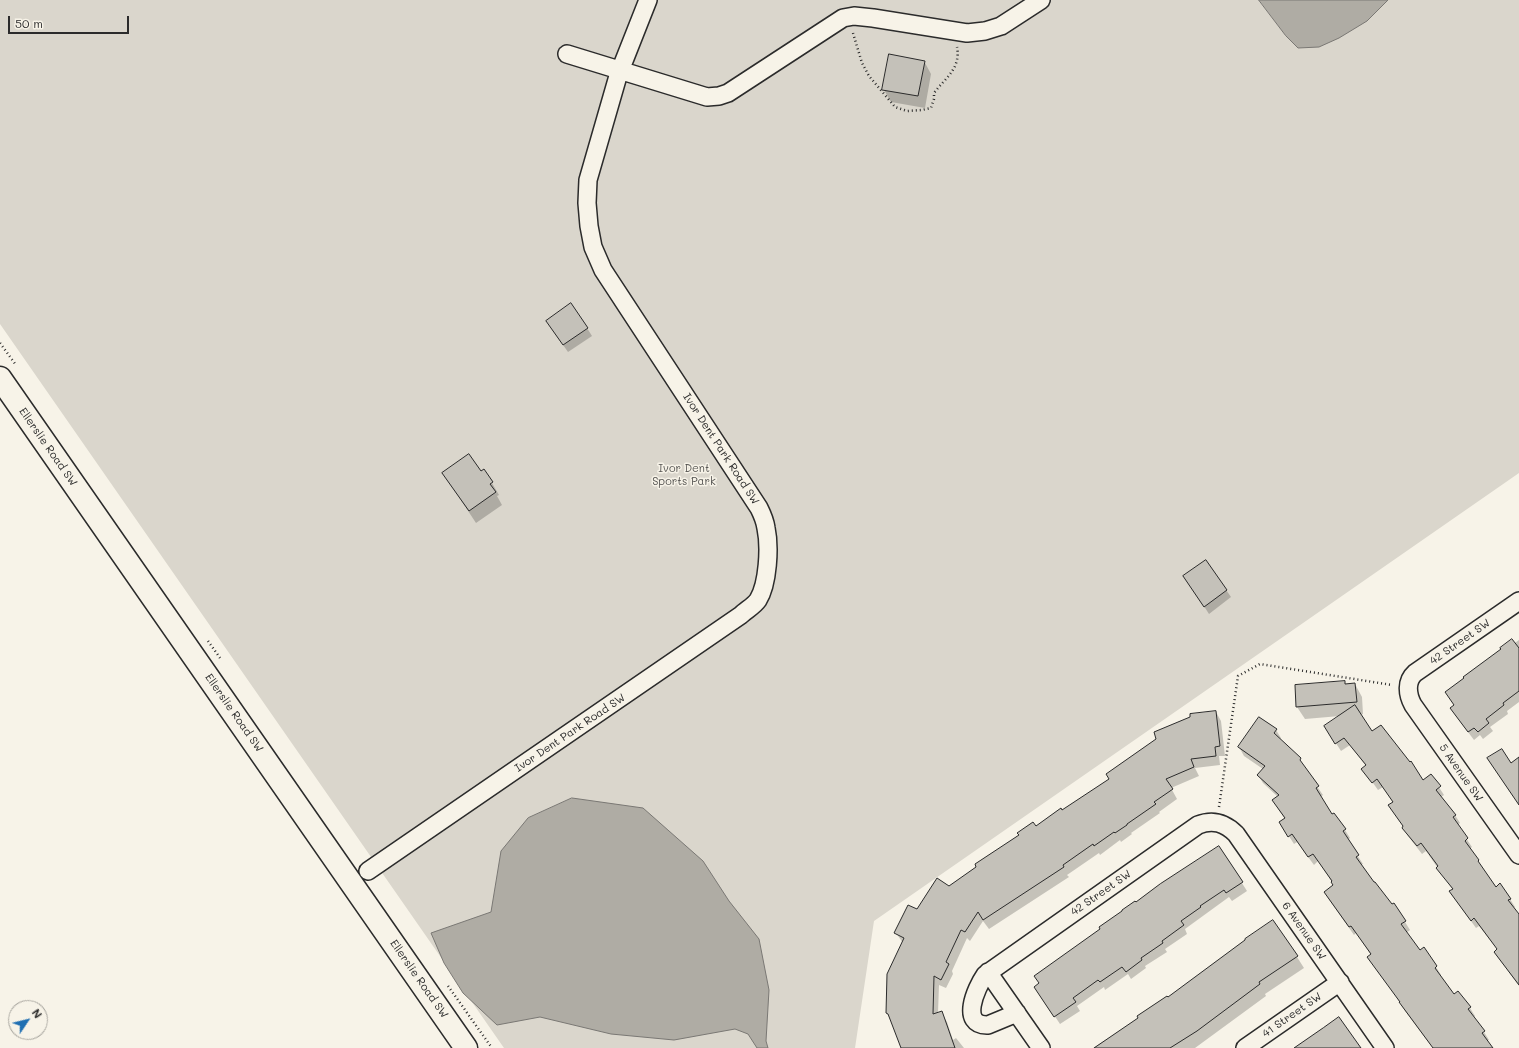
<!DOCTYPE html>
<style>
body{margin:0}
#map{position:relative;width:1519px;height:1048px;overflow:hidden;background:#f7f3e8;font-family:Mali,sans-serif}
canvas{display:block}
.north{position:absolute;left:8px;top:1000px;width:40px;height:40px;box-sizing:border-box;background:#f7f3e8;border:1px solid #a5a39c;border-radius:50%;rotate:55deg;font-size:11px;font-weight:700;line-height:16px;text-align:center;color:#2b2b2b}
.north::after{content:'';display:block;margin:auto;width:14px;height:18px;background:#1f6fb2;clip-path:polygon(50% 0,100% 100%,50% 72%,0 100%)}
.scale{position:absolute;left:8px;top:16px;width:121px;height:18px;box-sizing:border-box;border:2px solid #2b2b2b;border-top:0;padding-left:5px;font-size:12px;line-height:14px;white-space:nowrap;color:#2b2b2b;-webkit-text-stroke:3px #f7f3e8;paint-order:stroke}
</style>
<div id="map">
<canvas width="1519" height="1048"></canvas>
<div class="north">N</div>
<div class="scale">50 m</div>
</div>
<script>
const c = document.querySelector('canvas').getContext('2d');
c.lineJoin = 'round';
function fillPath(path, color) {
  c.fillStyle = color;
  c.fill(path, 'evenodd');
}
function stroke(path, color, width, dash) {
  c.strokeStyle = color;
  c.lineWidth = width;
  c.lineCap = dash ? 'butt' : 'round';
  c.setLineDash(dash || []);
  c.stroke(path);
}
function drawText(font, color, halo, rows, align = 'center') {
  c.font = font + ' Mali,sans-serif';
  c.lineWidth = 3;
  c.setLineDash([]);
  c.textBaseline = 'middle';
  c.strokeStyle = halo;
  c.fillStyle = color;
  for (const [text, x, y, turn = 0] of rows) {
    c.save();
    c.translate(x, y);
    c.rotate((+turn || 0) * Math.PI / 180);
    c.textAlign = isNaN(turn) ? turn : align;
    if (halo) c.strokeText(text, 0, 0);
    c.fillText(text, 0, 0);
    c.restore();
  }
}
fillPath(new Path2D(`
 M0 0H1519V473L874 921 855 1048H504L0 324Z`), '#dad6cc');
const water = new Path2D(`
 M1259 0H1388L1367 21 1339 38 1319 47 1298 48 1286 36Z
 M572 798 643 808 703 861 729 901 759 939 769 990 766 1041 768 1048H757L748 1034 735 1029 674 1040 611 1034 540 1017 497 1025 463 993 444 963 431 933 491 912 501 851 528 818Z`);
fillPath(water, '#afaca4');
stroke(water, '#7a7874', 1);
fillPath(new Path2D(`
 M924 61 931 74 925 108 891 102 884 90Z
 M587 328 592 336 568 352 552 329Z
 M443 473H481L492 483 499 495 497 496 502 505 476 523Z
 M1206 561 1231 597 1209 614 1189 583Z
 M1519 640V702L1507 711 1508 714 1490 727 1493 731 1483 739 1480 735 1474 740 1456 716 1451 708 1455 706 1446 692Z
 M1344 682 1346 685 1355 684 1362 697 1363 714 1360 715 1372 732 1423 781 1431 775 1444 795 1441 797 1455 815 1460 823 1457 825 1472 847 1469 849 1478 861 1495 888 1510 899 1515 907 1513 908 1519 916V986L1500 960 1495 952 1498 950 1479 926 1476 928 1455 899 1453 890 1426 851 1422 854 1408 836 1403 828 1404 827 1389 805 1393 802 1383 787 1378 790 1363 769 1366 766 1350 745 1341 751 1330 734 1340 716 1305 719 1297 707 1296 686Z
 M1216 712 1221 721 1225 756H1219L1220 765 1195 768 1199 776 1171 788 1177 799 1159 812 1160 813 1131 833 1132 834 1121 842 1120 840 1100 855 1099 853 1067 875 1069 877 989 929 983 921 970 941 967 938 952 971 953 974 946 988 939 985 938 1013 941 1012 947 1022 953 1040 956 1038 964 1048H902L892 1023 887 1013 903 943 896 933 917 910 1035 827 1062 812Z
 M1276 730 1281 738 1280 740 1300 759 1304 768 1323 795 1320 797 1332 816 1345 830 1350 838 1347 840 1363 864 1361 865 1392 906 1393 905 1405 922 1410 930 1406 933 1419 952 1423 949 1436 967 1441 975 1440 976 1454 995 1458 992 1470 1008 1475 1016 1473 1018 1484 1032 1489 1040 1487 1041 1492 1048H1433L1405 1011 1371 955 1356 933 1354 935 1330 901 1325 893 1334 886 1332 882 1318 861 1314 865 1297 842 1294 844 1285 830V819L1278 809V797L1263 783 1258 775 1263 769 1244 756 1239 747Z
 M1219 847 1247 891 1232 901 1229 897 1185 929 1187 934 1165 949 1167 952 1145 966 1146 968 1131 979 1128 974 1105 990 1104 987 1077 1006 1080 1011 1060 1024 1040 994 1136 903Z
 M1297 957 1304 968 1265 994 1266 996 1195 1048H1093L1140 1018Z`), '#0003');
const building = new Path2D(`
 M889 54 925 61 918 96 882 90Z
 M571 303 588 328 563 345 546 321Z
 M469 454 481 471 484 469 493 482 490 484 496 492 469 511 442 473Z
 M1206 560 1227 590 1204 607 1183 576Z
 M1512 639 1519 648V691L1503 703 1504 705 1486 719 1489 723 1478 732 1474 728 1468 732 1450 708 1454 705 1445 692 1464 678 1463 677 1501 649 1500 648Z
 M1345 681V684L1355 683 1357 702 1296 707 1295 685Z
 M1355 705 1372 731 1381 725 1410 762 1411 761 1423 780 1431 774 1441 786 1436 790 1456 815 1453 817 1468 838 1465 841 1479 860 1478 861 1496 887 1500 883 1511 899 1508 900 1519 914V985L1494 952 1497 949 1474 918 1471 921 1449 891 1453 889 1436 868 1438 866 1421 843 1417 846 1402 828 1403 826 1388 805 1393 802 1377 779 1372 783 1361 769 1366 765 1344 738 1335 744 1324 726Z
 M1216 711 1220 746 1215 747 1216 756 1191 759 1194 767 1166 779 1173 789 1154 802 1156 804 1127 824V825L1115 833 1114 832 1094 846 1093 844 1063 865 1064 867 983 920 978 912 965 932 961 930 946 962 949 964 941 980 934 976 933 1014 942 1011 955 1048H901L888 1014 886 1013 887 974 904 938 894 933 908 905 917 909 937 878 949 886 976 867 975 864 1019 835 1017 833 1033 822 1036 826 1061 808 1062 810 1109 779 1106 774 1156 739 1154 732 1190 717V714Z
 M1259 717 1277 729 1274 733 1301 758 1300 760 1319 786 1316 788 1332 814 1334 813 1346 829 1343 831 1359 855 1356 857 1374 882H1375L1392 904 1394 903 1406 921 1401 924 1420 950 1424 947 1437 966 1435 968 1454 994 1458 991 1471 1007 1468 1009 1485 1031 1482 1033 1493 1048H1433L1399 1002H1400L1367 957 1371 954 1351 926 1349 927 1324 892 1333 885 1331 882 1332 881 1313 854 1308 857 1292 834 1288 837 1279 822 1285 818 1272 800 1279 795 1257 775 1265 766 1238 747Z
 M1502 749 1511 763 1519 757V805L1487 758Z
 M1219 846 1243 882 1226 893 1224 890 1200 906 1201 907 1181 921 1184 925 1162 941 1163 943 1141 958 1142 960 1126 972 1122 967 1100 982 1098 980 1073 998 1076 1002 1054 1017 1034 987 1039 983 1034 976 1100 929 1099 927 1122 911V910L1135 901 1136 902 1160 884Z
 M1273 920 1298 956 1259 982 1260 984 1197 1031 1170 1048H1094L1138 1018 1137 1016 1167 996 1168 997 1245 940V939Z
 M1339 1017 1361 1048H1294L1323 1028Z`);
fillPath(building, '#c4c1b9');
stroke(building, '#2b2b2b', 1);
const minor = new Path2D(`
 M567 54 707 97 719 96 728 93 843 18 854 16 873 18 967 33 985 31 1001 26 1041 0
 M1519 601 1415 673C1406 681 1407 694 1413 705L1519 855
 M368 871 741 615C746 610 754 606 758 600 768 584 770 547 766 528 765 521 762 514 759 508L603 270 593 247 589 226 587 203 588 180 618 76 648 0
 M988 972 1041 1048
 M1017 1013 988 1025C959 1026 976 988 985 975L1198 825C1213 819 1225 823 1236 834L1385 1048
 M1245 1048 1340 982`);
const major = new Path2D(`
 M0 378 466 1048`);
stroke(minor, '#2b2b2b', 20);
stroke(major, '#2b2b2b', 25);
stroke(new Path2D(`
 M853 33 862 63 869 76 895 107 907 111 922 110 931 108 934 99V93C945 78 961 69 957 47
 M0 343 16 365
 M208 641 220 658
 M1219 807 1238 676 1260 664 1392 685
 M448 986 492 1048`), '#2b2b2b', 2.5, [1, 3]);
stroke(minor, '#f7f3e8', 17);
stroke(major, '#f7f3e8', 22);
drawText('11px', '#2b2b2b', '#f7f3e8', [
 ["Ellerslie Road SW",48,447,55],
 ["Ivor Dent Park Road SW",721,449,57],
 ["42 Street SW",1460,642,-35],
 ["Ellerslie Road SW",234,713,55],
 ["Ivor Dent Park Road SW",570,733,-34],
 ["5 Avenue SW",1461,773,55],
 ["42 Street SW",1101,893,-35],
 ["6 Avenue SW",1304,931,55],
 ["Ellerslie Road SW",419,979,55],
 ["41 Street SW",1292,1015,-35]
]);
drawText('11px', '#575653', '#f7f3e8', [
 ["Ivor Dent",684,469],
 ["Sports Park",684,482]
]);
</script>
